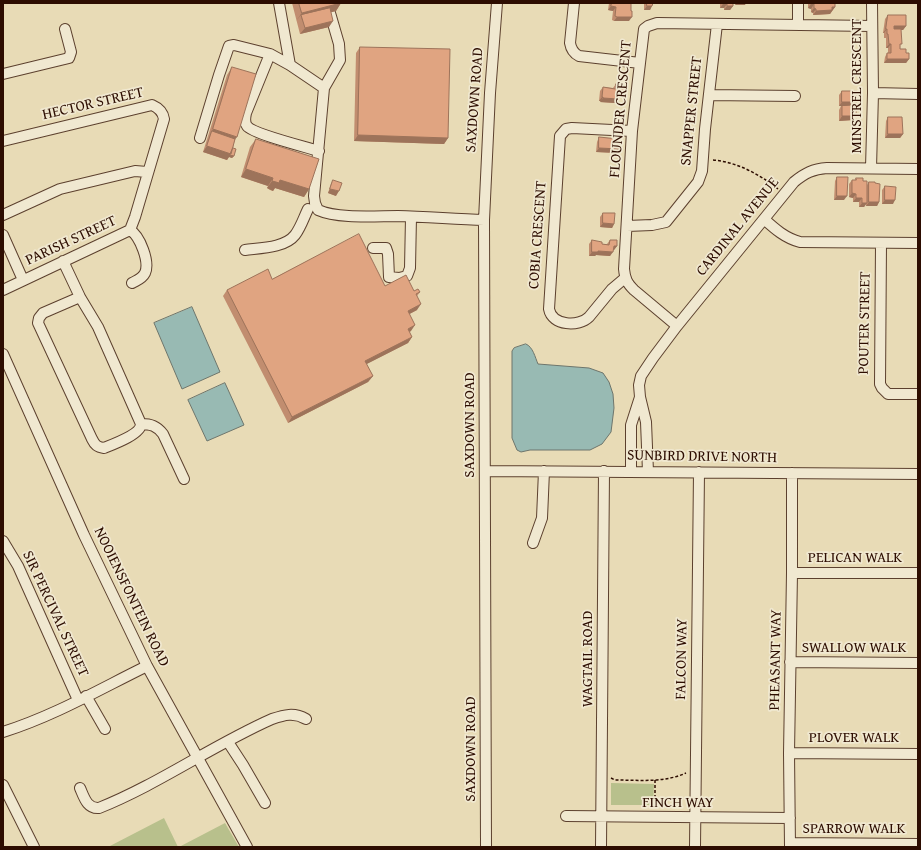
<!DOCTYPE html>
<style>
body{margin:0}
#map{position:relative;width:921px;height:850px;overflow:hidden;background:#e8dbb6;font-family:"Gentium Book Plus",serif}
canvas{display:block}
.frame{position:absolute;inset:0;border:4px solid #2d0d01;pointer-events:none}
</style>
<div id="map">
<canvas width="921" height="850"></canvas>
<div class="frame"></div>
</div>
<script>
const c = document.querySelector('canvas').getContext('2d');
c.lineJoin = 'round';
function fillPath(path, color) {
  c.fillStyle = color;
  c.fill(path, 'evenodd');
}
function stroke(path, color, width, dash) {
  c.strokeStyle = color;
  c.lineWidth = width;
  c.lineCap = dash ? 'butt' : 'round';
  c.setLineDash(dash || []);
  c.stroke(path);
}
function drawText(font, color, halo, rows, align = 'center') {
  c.font = font + ' "Gentium Book Plus",serif';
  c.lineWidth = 3.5;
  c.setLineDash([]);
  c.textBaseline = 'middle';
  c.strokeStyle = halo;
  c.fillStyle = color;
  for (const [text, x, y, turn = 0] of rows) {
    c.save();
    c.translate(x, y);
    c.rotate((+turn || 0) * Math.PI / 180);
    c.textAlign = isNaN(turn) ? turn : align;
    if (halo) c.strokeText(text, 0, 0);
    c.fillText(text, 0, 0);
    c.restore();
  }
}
fillPath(new Path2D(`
 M611 783 654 784 653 805H611Z
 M164 818 178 847H108Z
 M225 823 239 847H179Z`), '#b8c08c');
const water = new Path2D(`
 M192 307 220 372 182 389 154 323Z
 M526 344C533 347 535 357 538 364L589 368 603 373 609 382 613 394 614 408 611 432 602 444 590 450H530L521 452 517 450 512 438V351L514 348Z
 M225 383 244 425 207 441 188 400Z`);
fillPath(water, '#98bab3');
stroke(water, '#6d756c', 1);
const minor = new Path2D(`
 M279 3 290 65
 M574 3 570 43C571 49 573 53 579 56L640 63
 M330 13 339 44 340 60 324 88 314 196 315 203 318 210C338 219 375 216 398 216 427 217 456 219 484 220
 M798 25V3
 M270 54 246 113C245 118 244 122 247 126 253 134 306 147 319 151
 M3 74 69 58 71 52 65 29
 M873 93 918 94
 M709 95 795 96
 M200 138 219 75 229 46 234 45 270 54 290 65 324 88
 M3 141 152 105C159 108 163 112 164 119L135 217 130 230
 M871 168 873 93 872 3
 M3 215 60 189 135 171 147 172
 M764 219C775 229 785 238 800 242L918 243
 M627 226 652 225 666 222 698 182 702 171 705 129 717 24
 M130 230C140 236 150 262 145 273 142 279 137 280 132 283
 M3 235 23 280
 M881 244 880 384 882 388 888 394H918
 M373 248H386L388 254 389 277 399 278 407 276 410 268 411 217
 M245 250C260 248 285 248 295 235 301 227 304 217 308 209
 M63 261 80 297 98 327 141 424C141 434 114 444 104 448 97 447 95 445 92 439L38 323 39 318 43 313 80 297
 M625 278 612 289 589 317C579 327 552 326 549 309L560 136 566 129 572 128 632 131
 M3 290 130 230
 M677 326 634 290C627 283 625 279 624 269L632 131 644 29 648 26 657 23 872 26
 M3 354 84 535 147 666 247 847
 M141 424C151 424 157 426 163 434L184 479
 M485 471 918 474
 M631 471V425L640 397
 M648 472 646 422 640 397 639 385 641 376 653 358 677 326 794 182C805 173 813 169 827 168L918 169
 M3 541 18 566 78 700
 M533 543 542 518 544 471
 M792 573H918
 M790 662 918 663
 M86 696 105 729
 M3 732C54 716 100 689 147 666
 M228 742 243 765 265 803
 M789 753 918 754
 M3 785 34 847
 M80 788C84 797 87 809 99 808 159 784 213 745 272 719 284 715 294 712 306 719
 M566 816 790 818
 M790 843 918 844
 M486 847 484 220 490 93 497 3
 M601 847 604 471
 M695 847 699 472
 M790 847 789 753 792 573V473`);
stroke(minor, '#5c402e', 12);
stroke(new Path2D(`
 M713 160C737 162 759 174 778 189
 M611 778 615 780C639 780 664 783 686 773
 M655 780V804L656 808`), '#2d0d01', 1.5, [3, 2]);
stroke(minor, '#f0e8d0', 10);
fillPath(new Path2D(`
 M292 3H341L336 11 331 12 329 27 300 34Z
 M609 3H631L629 21H614L612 20 613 11 608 10Z
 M644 3H653L650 10H644Z
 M720 3H733V6L730 10H724V8H720Z
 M808 3H835V7L830 14 813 15V13L811 12V9L808 8Z
 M888 15 906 26 903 30H901L900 49 906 53 909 59 906 63H884L885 57 887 53H888V48H886V38H884V33H883L885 19Z
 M360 47 448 138 444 144 354 141 356 53Z
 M232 67 235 139 233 148 234 156 232 158 229 157 227 160 203 152 227 75Z
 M616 84 625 92 622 96 619 95 615 103 600 102 601 101H599L600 91 603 87 613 88Z
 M842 91 857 102 854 105 856 116 853 120 839 121V110L841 106H839V95Z
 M888 117 903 134 900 138H885L886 121Z
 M599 137 618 143 619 149 617 153 596 152 597 142Z
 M256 139 309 189 304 197 275 188 273 191 270 190 267 188 268 186 241 177 250 147Z
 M837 177 844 200H834L835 181Z
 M856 178 863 181 867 185 869 182 875 183 879 202 877 206H866V204L864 207H859V202H853V198L849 197V184L852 180H855Z
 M333 180 336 196 328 193 331 184Z
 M885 186 893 204H882V190Z
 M603 213 614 224 612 228 600 227V217Z
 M592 240 602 244H607L610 240 617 246 614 250H613L610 256 596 255 595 256H589V244Z
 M272 279 385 286 420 292 417 296V310L409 314 411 331 409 332 412 337 408 343 366 364 373 376 368 382 288 423 223 296 227 290Z`), '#c18d6f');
fillPath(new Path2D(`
 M341 3 336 11 302 20 301 15 296 21 302 13Z
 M736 3H746L745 5H735Z
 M723 4H727L724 8H720Z
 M811 4H814L811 9 808 8Z
 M611 6 616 7 613 11 608 10Z
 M647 6H652L650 10H644Z
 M727 6H733L730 10H724Z
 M832 7H835L830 14 813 15 816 11Z
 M814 8 816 9 813 13 811 12Z
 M617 17H632L629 21H614Z
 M333 21 329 27 300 34 305 28Z
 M894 26H906L903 30H891Z
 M886 29H887L884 33H883Z
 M889 44H891L888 48H886Z
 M887 59H909L906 63H884Z
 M618 91 625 92 622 96 615 95Z
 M602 97H603L601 101H599Z
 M603 98 618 99 615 103 600 102Z
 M842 102H857L854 106H839Z
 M842 116H856L853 120 839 121Z
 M213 129 237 137 231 145 212 131Z
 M888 134H903L900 138H885Z
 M358 135 448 138 444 144 354 141Z
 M207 146 231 154 234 156 232 158 229 157 227 160 203 152Z
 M599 148 619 149 617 153 596 152Z
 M246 169 273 178 268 186 241 177Z
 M280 180 309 189 304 197 275 188 273 191 267 188 272 181Z
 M330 189 339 191 336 196 328 193Z
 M852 193 856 194 853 198 849 197Z
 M837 196H847L844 200H834Z
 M856 198H862L859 202H853Z
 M885 200H895L893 204H882Z
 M869 202H879L877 206H866Z
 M862 203H867L864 207H859Z
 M603 223 614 224 612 228 600 227Z
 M614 246H617L614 250H611Z
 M598 251 613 252 610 256 596 255 595 256H589L592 252Z
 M421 304 417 310 404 317 408 311Z
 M415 325 411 331 404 335 408 329Z
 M412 337 408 343 361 367 365 361Z
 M373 376 368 382 288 423 292 417Z`), '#9d735a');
const building = new Path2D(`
 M299 3H341L302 13Z
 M612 3H631V11H632V17H617L615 16 616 7 611 6Z
 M647 3H653L652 6H647Z
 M723 3H733V6H727V4H723Z
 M811 3H835V7H832V10L816 11V9L814 8V4H811Z
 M330 8 333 21 305 28 301 15Z
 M888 15H906V26H894V29H901L902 44H900V49H906V53H909V59H887V53H891V44H889L888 34H887V29H886Z
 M360 47 450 49 448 138 358 135Z
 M232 67 256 74 237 137 213 129Z
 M616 84 625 86V92L618 91 619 92 618 99 603 98V97H602L603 87 615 89Z
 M842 91H857V102H842Z
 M856 105V116H842V106Z
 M888 117H902L903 134H888Z
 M212 131 235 139 231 154 207 146Z
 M599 137 618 139V143H620L619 149 599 148Z
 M256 139 319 159 309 189 280 180 279 183 276 182 272 181 273 178 246 169Z
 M233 148 236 149 234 156 230 155Z
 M837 177H848L847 196H837Z
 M856 178H863V181H867V203H862V198H856V194L852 193V180H856Z
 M333 180 342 183 339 191 330 189Z
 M869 182H875V183L880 184 879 202H869Z
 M885 186 896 187 895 200H885Z
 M603 213H615L614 224 603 223Z
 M359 234 385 286 406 275 414 291 418 289 420 292 416 294 421 304 408 311 415 325 408 329 412 337 365 361 373 376 292 417 227 290 268 269 272 279Z
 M592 240 602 242V244L609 245 610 240H617V246H614L613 252 598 251V252H592Z`);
fillPath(building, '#e0a481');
stroke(building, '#9d735a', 1);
drawText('15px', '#2d0d01', '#f0e8d0', [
 ["MINSTREL CRESCENT",857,86,-90],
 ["SAXDOWN ROAD",475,100,-86],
 ["HECTOR STREET",93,104,-13],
 ["FLOUNDER CRESCENT",621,109,-85],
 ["SNAPPER STREET",692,111,-84],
 ["CARDINAL AVENUE",738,227,-51],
 ["COBIA CRESCENT",538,235,-86],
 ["PARISH STREET",71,241,-25],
 ["POUTER STREET",865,323,-89],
 ["SAXDOWN ROAD",470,425,-90],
 ["SUNBIRD DRIVE NORTH",702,457,1],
 ["PELICAN WALK",855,558],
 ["NOOIENSFONTEIN ROAD",131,597,64],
 ["SIR PERCIVAL STREET",55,614,65],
 ["SWALLOW WALK",854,648],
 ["WAGTAIL ROAD",588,659,-90],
 ["FALCON WAY",682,659,-89],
 ["PHEASANT WAY",776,660,-89],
 ["PLOVER WALK",854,738],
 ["SAXDOWN ROAD",471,749,-90],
 ["FINCH WAY",678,803],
 ["SPARROW WALK",854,829]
]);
</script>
